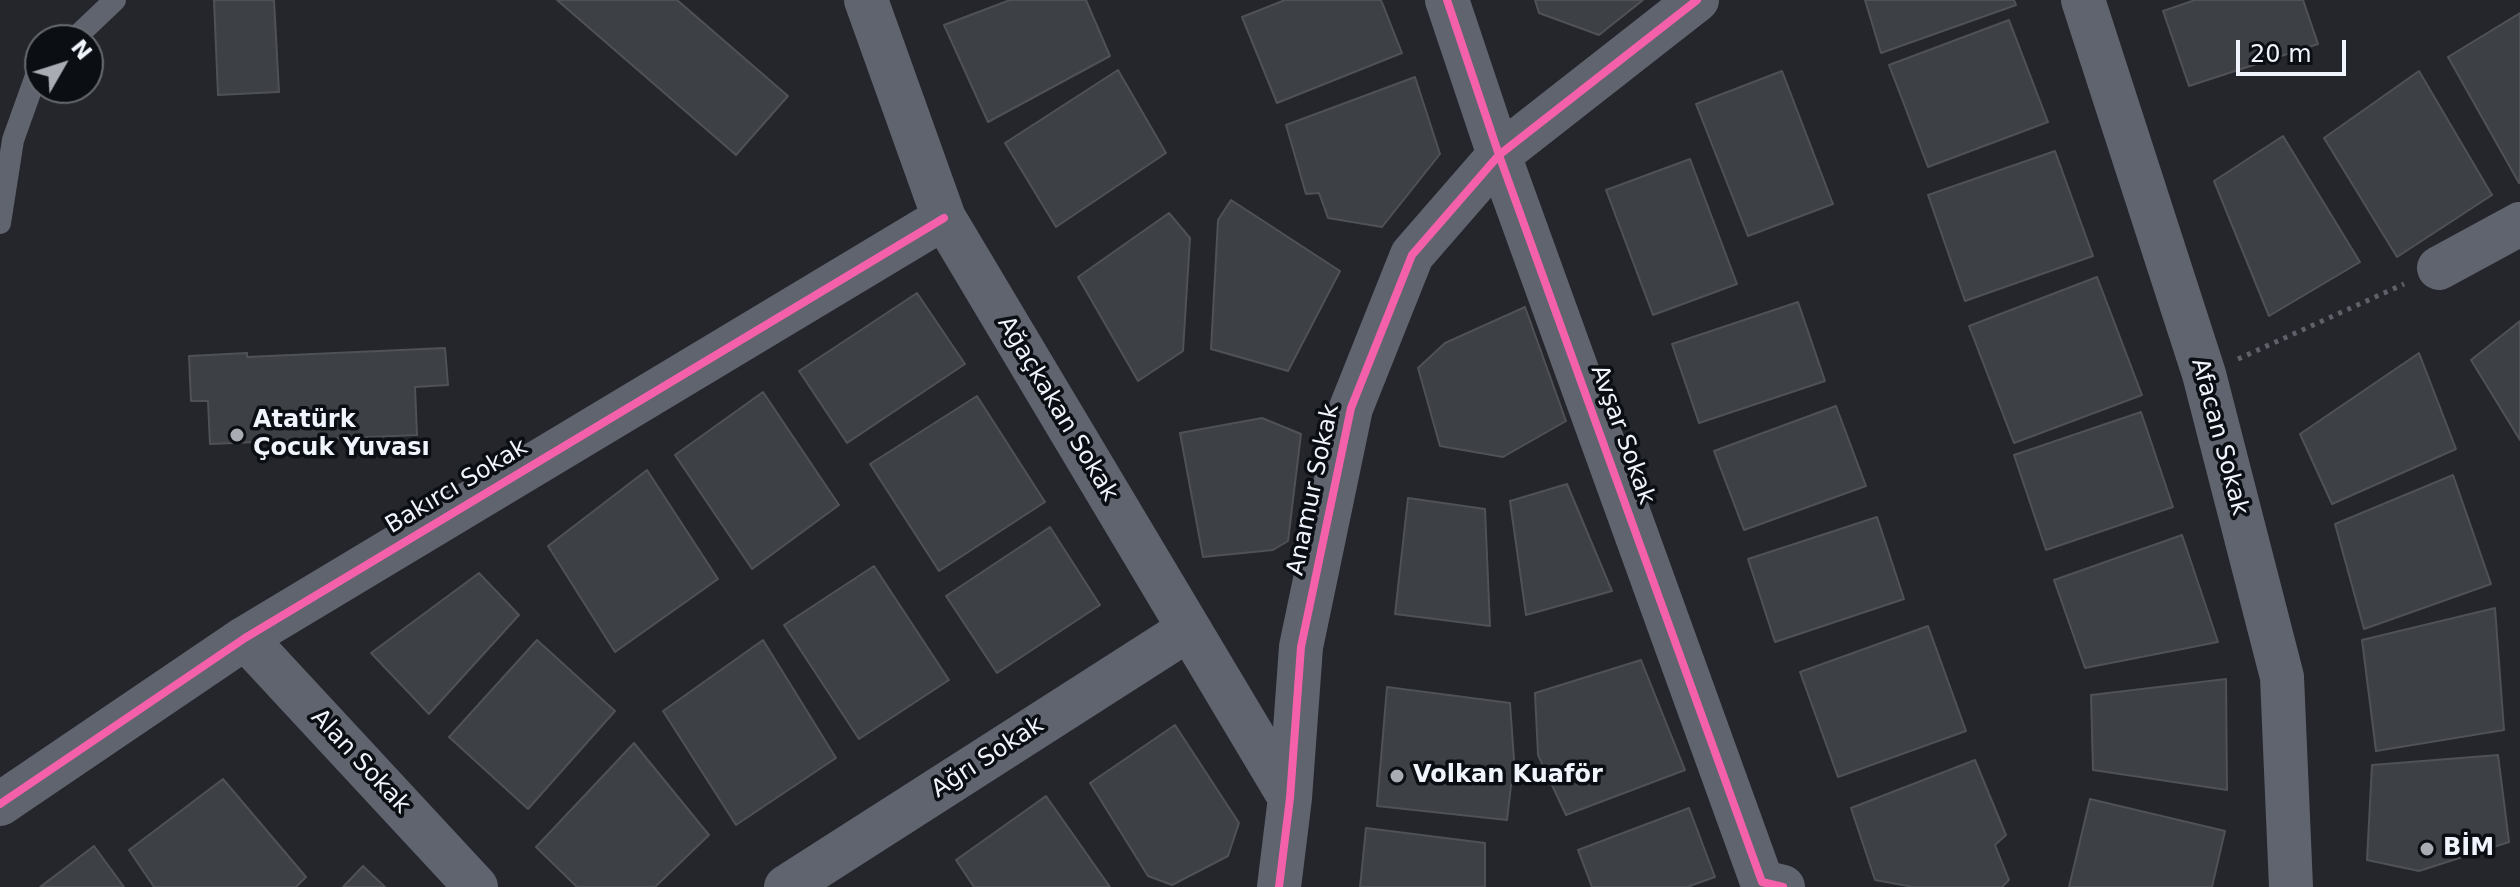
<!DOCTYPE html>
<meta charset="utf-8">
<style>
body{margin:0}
#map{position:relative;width:2520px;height:887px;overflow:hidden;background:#24262c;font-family:"DejaVu Sans",sans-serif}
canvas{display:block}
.north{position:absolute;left:24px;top:24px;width:80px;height:80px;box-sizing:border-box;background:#0b0e13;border:2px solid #676a70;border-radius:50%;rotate:51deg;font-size:22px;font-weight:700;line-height:32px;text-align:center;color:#f0f4fc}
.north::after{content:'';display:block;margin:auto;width:28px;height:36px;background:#a9acb3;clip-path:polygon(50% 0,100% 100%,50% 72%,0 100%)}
.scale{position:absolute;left:2236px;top:40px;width:110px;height:36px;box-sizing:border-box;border:4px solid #f0f4fc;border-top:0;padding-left:10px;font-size:24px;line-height:28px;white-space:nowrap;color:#f0f4fc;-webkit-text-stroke:6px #0b0e13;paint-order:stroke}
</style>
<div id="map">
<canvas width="2520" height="887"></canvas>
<div class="north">N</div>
<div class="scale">20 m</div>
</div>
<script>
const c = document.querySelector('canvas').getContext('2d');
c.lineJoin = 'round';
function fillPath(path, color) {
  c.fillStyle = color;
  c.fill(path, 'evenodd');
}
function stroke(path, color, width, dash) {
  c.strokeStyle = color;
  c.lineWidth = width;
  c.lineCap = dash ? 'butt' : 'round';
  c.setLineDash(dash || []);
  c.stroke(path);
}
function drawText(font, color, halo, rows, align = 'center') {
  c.font = font + ' "DejaVu Sans",sans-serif';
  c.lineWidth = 7;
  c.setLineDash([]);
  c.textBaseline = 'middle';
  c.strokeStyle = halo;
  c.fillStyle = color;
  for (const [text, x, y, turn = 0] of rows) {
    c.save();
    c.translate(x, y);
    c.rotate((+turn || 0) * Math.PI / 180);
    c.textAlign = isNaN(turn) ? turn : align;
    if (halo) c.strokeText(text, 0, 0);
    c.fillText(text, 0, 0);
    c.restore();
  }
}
const building = new Path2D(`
 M214 0H274L279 92 218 95Z
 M557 0H677L788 96 736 155Z
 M1010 0H1086L1110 56 988 122 944 25Z
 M1285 0H1381L1402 53 1277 103 1242 17Z
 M1535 0H1643L1599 35 1539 13Z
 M1865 0H2014L2016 5 1881 53Z
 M2195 0H2303L2318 44 2189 86 2163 11Z
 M2520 13V182L2519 183 2448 57Z
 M2009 20 2048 122 1928 167 1889 65Z
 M1118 70 1166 153 1056 227 1005 143Z
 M1782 71 1833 204 1748 236 1696 104Z
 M2419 71 2492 195 2397 257 2324 138Z
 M1415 77 1440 154 1382 227 1328 218 1319 193 1306 194 1286 125Z
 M2283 136 2360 262 2269 316 2214 181Z
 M2055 151 2093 256 1965 301 1928 195Z
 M1690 159 1737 284 1653 315 1606 190Z
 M1231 200 1340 271 1288 371 1211 349 1218 220Z
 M1169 213 1190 238 1183 351 1138 381 1078 277Z
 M2097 277 2142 395 2014 443 1969 326Z
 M917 293 965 364 847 443 799 371Z
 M1798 302 1825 381 1699 423 1672 344Z
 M1525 307 1566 421 1503 457 1440 446 1418 368 1445 343Z
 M2520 321V440L2471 360Z
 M445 348 448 385 415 387 417 435 210 444 208 401H191L189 356 247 353V357Z
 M2419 353 2456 449 2332 504 2300 434Z
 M763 392 839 505 752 569 675 455Z
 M977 396 1045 502 939 571 870 464Z
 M1836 406 1866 486 1744 530 1714 451Z
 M2141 412 2173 507 2046 550 2014 455Z
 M1262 418 1301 434 1288 541 1273 550 1203 557 1180 433Z
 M647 470 718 579 615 652 548 546Z
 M2453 475 2491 584 2364 629 2335 524Z
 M1567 484 1612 591 1526 615 1510 501Z
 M1408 498 1485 509 1490 626 1395 614Z
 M1877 517 1904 599 1775 642 1748 559Z
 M1050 527 1100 605 997 673 946 596Z
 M2182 535 2218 642 2085 668 2054 580Z
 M874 566 949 680 859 739 784 625Z
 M479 573 519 615 429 714 371 653Z
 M2495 608 2504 730 2376 751 2362 640Z
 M1928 626 1966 731 1838 777 1800 672Z
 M537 640 615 711 528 809 449 737Z
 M763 640 836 758 736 825 663 711Z
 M1641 660 1685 770 1566 815 1538 755 1535 693Z
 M2226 679 2227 790 2093 770 2091 695Z
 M1387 687 1510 703 1514 760 1507 820 1377 806Z
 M1175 725 1239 823 1228 856 1172 885 1148 876 1090 783Z
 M634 743 709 835 655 887H577L536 847Z
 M2498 755 2509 842 2419 871 2367 860 2372 765Z
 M1975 760 2006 835 1995 845 2009 880 2002 887H1913L1875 880 1851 808Z
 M223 779 306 877 296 887H154L129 850Z
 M1046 796 1110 887H974L956 860Z
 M2090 799 2225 831 2212 887H2069Z
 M1689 808 1715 877 1687 887H1592L1578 850Z
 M1366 828 1485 843V887H1360Z
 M94 846 124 887H40Z
 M363 866 385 887H343Z`);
fillPath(building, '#3d4045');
stroke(building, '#4f5157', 2);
stroke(new Path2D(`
 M2238 359 2404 284`), '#5e6169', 5, [4, 6]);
stroke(new Path2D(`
 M73 40 115 0
 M0 223 13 140 37 73 40 70`), '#60646f', 22);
stroke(new Path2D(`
 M866 0 944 218 1290 798
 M1447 0 1499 155 1762 882 1783 887
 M2083 0 2204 374 2282 677 2291 887
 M2439 268 2520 224
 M245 638 476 887
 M0 804 245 638 944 218
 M786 887 1189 629
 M1279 887 1290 798 1301 647 1351 408 1412 255 1499 155 1697 0`), '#60646f', 44);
stroke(new Path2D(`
 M1447 0 1499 155 1762 882 1783 887
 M0 804 245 638 944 218
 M1279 887 1290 798 1301 647 1351 408 1412 255 1499 155 1697 0`), '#f560ab', 8);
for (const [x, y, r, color] of [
 [237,435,8,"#a9acb3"],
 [1397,776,8,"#a9acb3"],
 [2427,849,8,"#a9acb3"]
]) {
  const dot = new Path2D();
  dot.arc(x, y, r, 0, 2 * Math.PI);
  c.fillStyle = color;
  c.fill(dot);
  stroke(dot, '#0b0e13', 3);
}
drawText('24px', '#f0f4fc', '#0b0e13', [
 ["Ağaçkakan Sokak",1057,409,59],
 ["Avşar Sokak",1622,435,70],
 ["Afacan Sokak",2219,437,75],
 ["Bakırcı Sokak",457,487,-31],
 ["Anamur Sokak",1314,490,-78],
 ["Ağrı Sokak",988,758,-33],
 ["Alan Sokak",360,762,47]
]);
drawText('bold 24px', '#f0f4fc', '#0b0e13', [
 ["Atatürk",253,421],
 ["Çocuk Yuvası",253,449],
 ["Volkan Kuaför",1413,776],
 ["BİM",2443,849]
], 'left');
</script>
